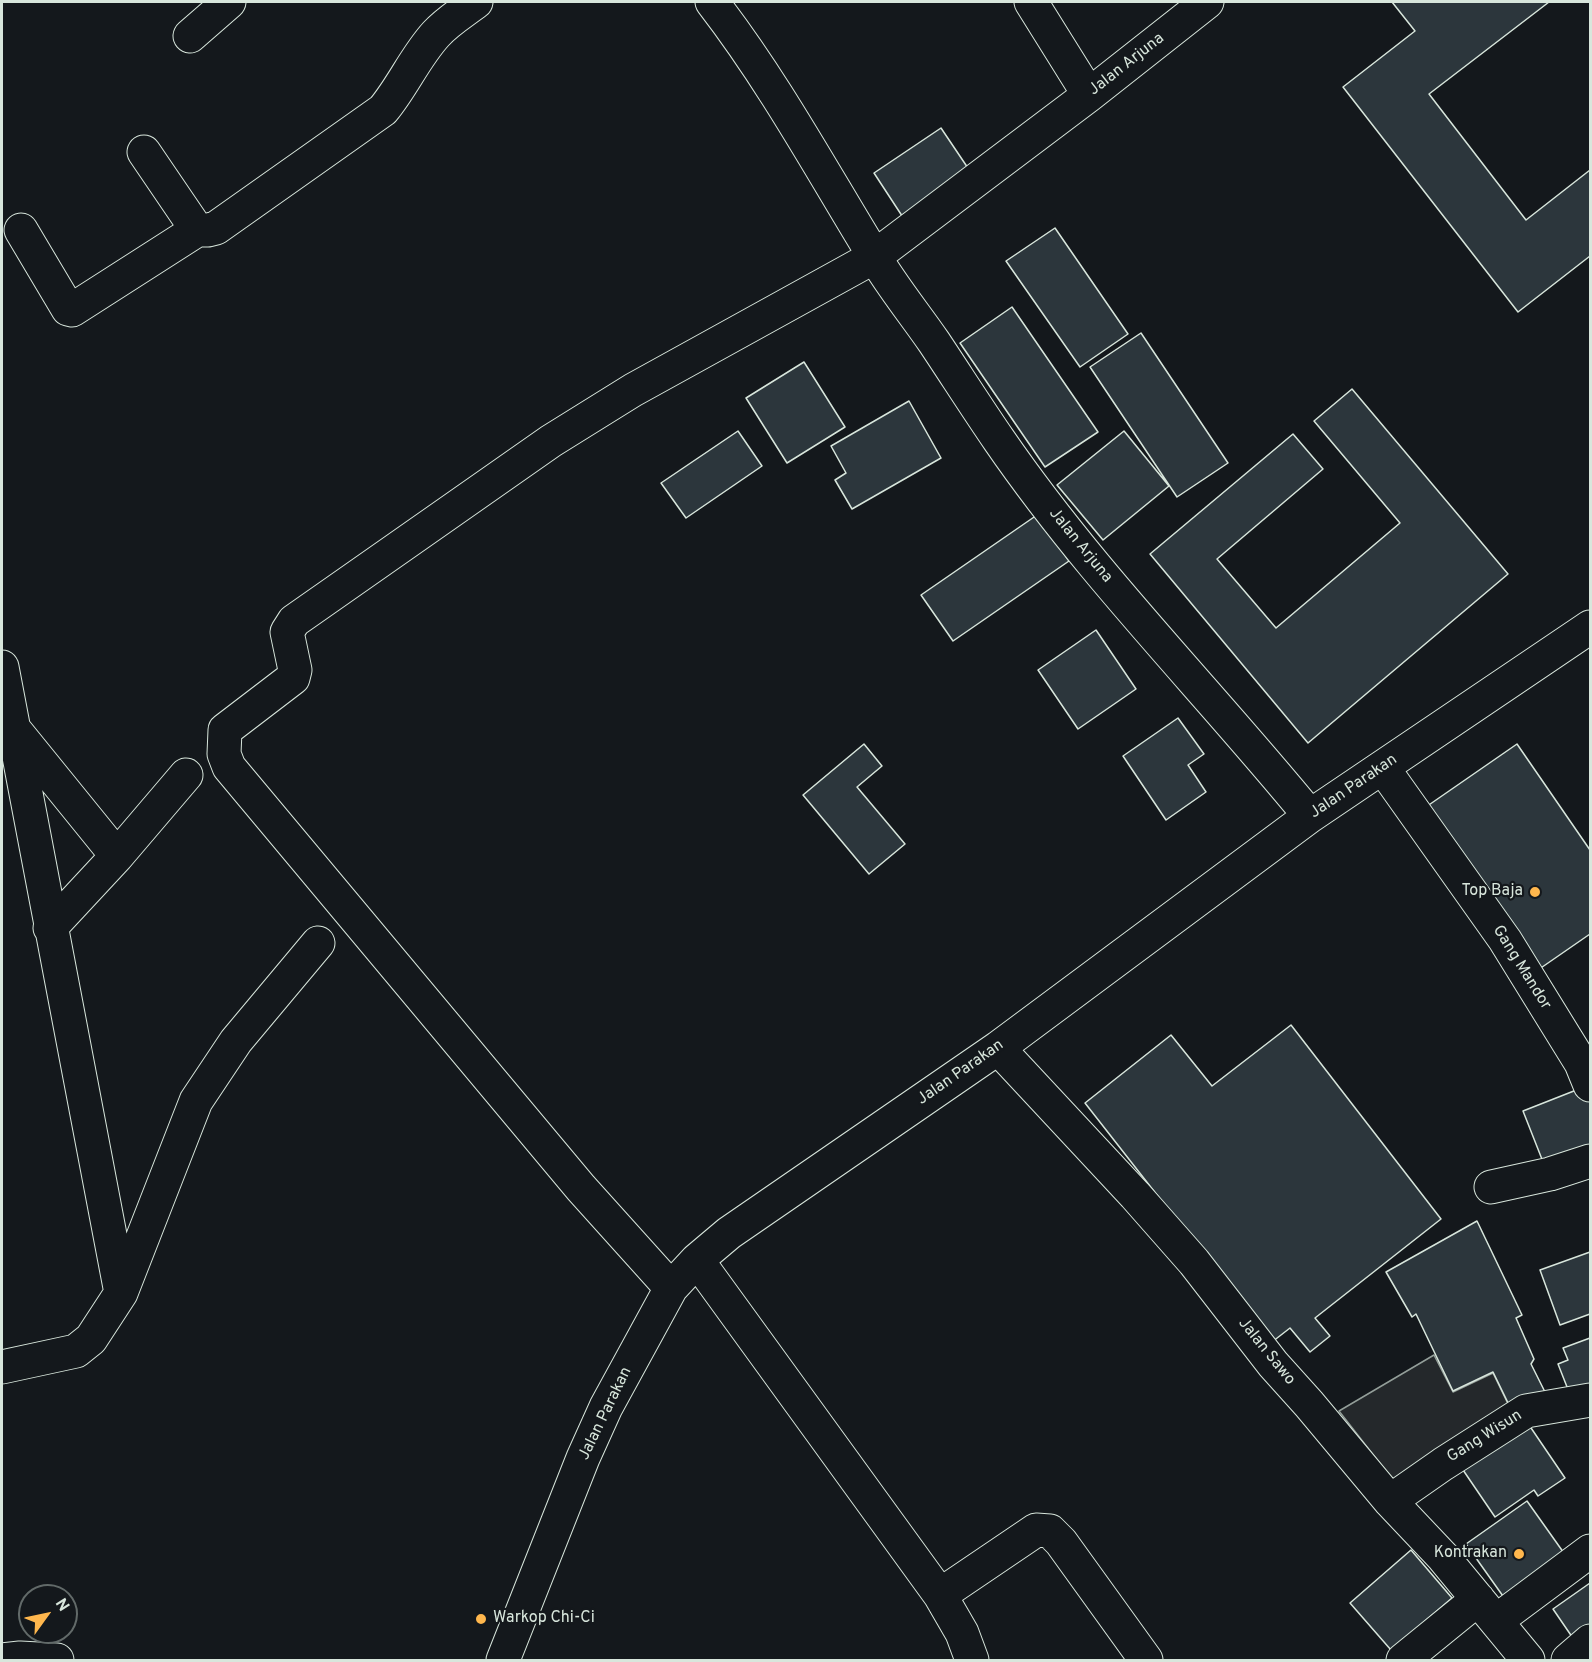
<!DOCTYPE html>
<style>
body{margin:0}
#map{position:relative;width:1592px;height:1662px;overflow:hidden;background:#14181c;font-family:Overpass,sans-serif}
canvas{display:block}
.frame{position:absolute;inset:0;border:3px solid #d8e6dc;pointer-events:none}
.north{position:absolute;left:18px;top:1584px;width:60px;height:60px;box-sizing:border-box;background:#14181c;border:2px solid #626a69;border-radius:50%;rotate:57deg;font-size:16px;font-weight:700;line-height:24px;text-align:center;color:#d8e6dc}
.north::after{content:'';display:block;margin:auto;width:21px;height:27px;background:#ffb74d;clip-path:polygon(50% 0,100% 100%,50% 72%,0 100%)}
</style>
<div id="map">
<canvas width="1592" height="1662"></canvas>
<div class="frame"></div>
<div class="north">N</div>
</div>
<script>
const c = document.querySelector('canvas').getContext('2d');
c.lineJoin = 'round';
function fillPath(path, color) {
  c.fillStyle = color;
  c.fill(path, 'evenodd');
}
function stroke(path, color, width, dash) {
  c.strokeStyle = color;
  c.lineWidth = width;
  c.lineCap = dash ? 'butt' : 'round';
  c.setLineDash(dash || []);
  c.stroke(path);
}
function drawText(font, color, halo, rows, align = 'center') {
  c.font = font + ' Overpass,sans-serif';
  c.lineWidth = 4.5;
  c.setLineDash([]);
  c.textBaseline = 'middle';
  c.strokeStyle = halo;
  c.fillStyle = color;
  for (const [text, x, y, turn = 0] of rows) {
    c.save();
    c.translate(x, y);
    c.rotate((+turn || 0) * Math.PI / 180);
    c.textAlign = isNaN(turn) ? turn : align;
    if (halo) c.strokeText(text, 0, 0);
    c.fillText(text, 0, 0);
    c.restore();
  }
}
const parking = new Path2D(`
 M1434 1355 1453 1392 1493 1373 1510 1408 1396 1484 1339 1411Z`);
fillPath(parking, '#24282b');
stroke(parking, '#939e99', 1.5);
const building = new Path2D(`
 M1392 2H1549L1429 94 1526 220 1590 170V256L1518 312 1343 87 1415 31Z
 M941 128 976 180 908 225 874 173Z
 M1055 228 1128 334 1080 367 1006 261Z
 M1012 307 1098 432 1045 467 960 343Z
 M1141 333 1228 463 1177 497 1090 367Z
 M804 362 845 427 787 463 746 398Z
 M1352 389 1508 574 1308 743 1150 554 1293 434 1323 469 1217 559 1276 628 1400 523 1314 421Z
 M909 401 941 458 852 509 835 480 846 473 831 446Z
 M738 431 762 466 686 518 661 483Z
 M1124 431 1169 486 1103 540 1057 485Z
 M1037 515 1069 561 953 641 921 595Z
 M1096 630 1136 689 1078 729 1038 670Z
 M1178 718 1204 754 1188 765 1206 792 1166 820 1123 756Z
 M864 744 882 766 857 787 905 844 869 874 803 795Z
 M1517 744 1590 850V934L1535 972 1423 809Z
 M1291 1025 1441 1219 1315 1318 1330 1336 1310 1352 1290 1328 1272 1342 1085 1103 1171 1035 1212 1086Z
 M1584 1087 1590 1103V1155L1547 1172 1523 1111Z
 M1477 1221 1522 1315 1516 1318 1534 1359 1531 1364 1545 1392 1511 1409 1493 1372 1453 1391 1416 1314 1412 1317 1386 1272Z
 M1590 1252V1314L1560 1325 1540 1270Z
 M1590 1338V1393L1569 1392 1558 1364 1568 1360 1563 1348Z
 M1527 1422 1565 1478 1538 1496 1534 1490 1495 1517 1461 1467Z
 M1527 1501 1571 1563 1510 1606 1466 1544Z
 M1411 1550 1452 1598 1391 1650 1350 1603Z
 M1590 1583V1639L1579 1647 1553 1609Z`);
fillPath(building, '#2c363c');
stroke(building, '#d8e6dc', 1.5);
const minor = new Path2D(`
 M712 2C773 81 821 169 873 254 891 285 914 313 934 342 956 375 977 408 999 440 1091 574 1207 690 1310 816
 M1031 2 1089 95
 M190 36 229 2
 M144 152 197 230H208L216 228 383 110C403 86 415 57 436 34 448 21 463 12 476 2
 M21 230 68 309 72 310 197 230
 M2 667 121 1293
 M14 729 117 856
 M1383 768 1505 940 1581 1063 1590 1085
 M50 928 117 856 186 775
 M998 1048 1135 1195 1194 1262 1273 1364 1309 1404 1390 1501 1443 1557 1528 1660
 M1491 1187 1550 1174 1590 1161
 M697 1260 940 1595 962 1633 972 1660
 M671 1288 581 1188 229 767 224 754 225 730 293 678 295 670 287 632 294 621 551 441 633 390 874 257 1089 95 1207 2
 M2 1367 76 1351 91 1339 121 1293 196 1101 236 1041 318 943
 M1390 1501 1443 1464 1526 1411 1590 1400
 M940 1595 1036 1530 1050 1531 1061 1542 1146 1660
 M1496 1621 1590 1551
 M2 1660 20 1658 57 1660
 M503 1660 583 1458 606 1407 671 1288 697 1260 729 1233 998 1048 1310 816 1590 627
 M1403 1660 1478 1599
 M1568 1660 1590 1641`);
stroke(minor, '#d8e6dc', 35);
stroke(minor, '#14181c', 33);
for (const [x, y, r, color] of [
 [1535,892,6,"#ffb74d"],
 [1519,1554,6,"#ffb74d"],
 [481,1619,6,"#ffb74d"]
]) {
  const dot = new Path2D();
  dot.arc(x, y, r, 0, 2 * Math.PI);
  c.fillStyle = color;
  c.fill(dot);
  stroke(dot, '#14181c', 2);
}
drawText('16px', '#d8e6dc', '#14181c', [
 ["Jalan Arjuna",1127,65,-38],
 ["Jalan Arjuna",1080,546,51],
 ["Jalan Parakan",1354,787,-34],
 ["Gang Mandor",1521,968,58],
 ["Jalan Parakan",961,1073,-35],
 ["Jalan Sawo",1266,1352,51],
 ["Jalan Parakan",606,1414,-64],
 ["Gang Wisun",1485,1437,-32]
]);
drawText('16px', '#d8e6dc', '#14181c', [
 ["Top Baja",1523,892],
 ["Kontrakan",1507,1554],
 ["Warkop Chi-Ci",493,1619,"left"]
], 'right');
</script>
